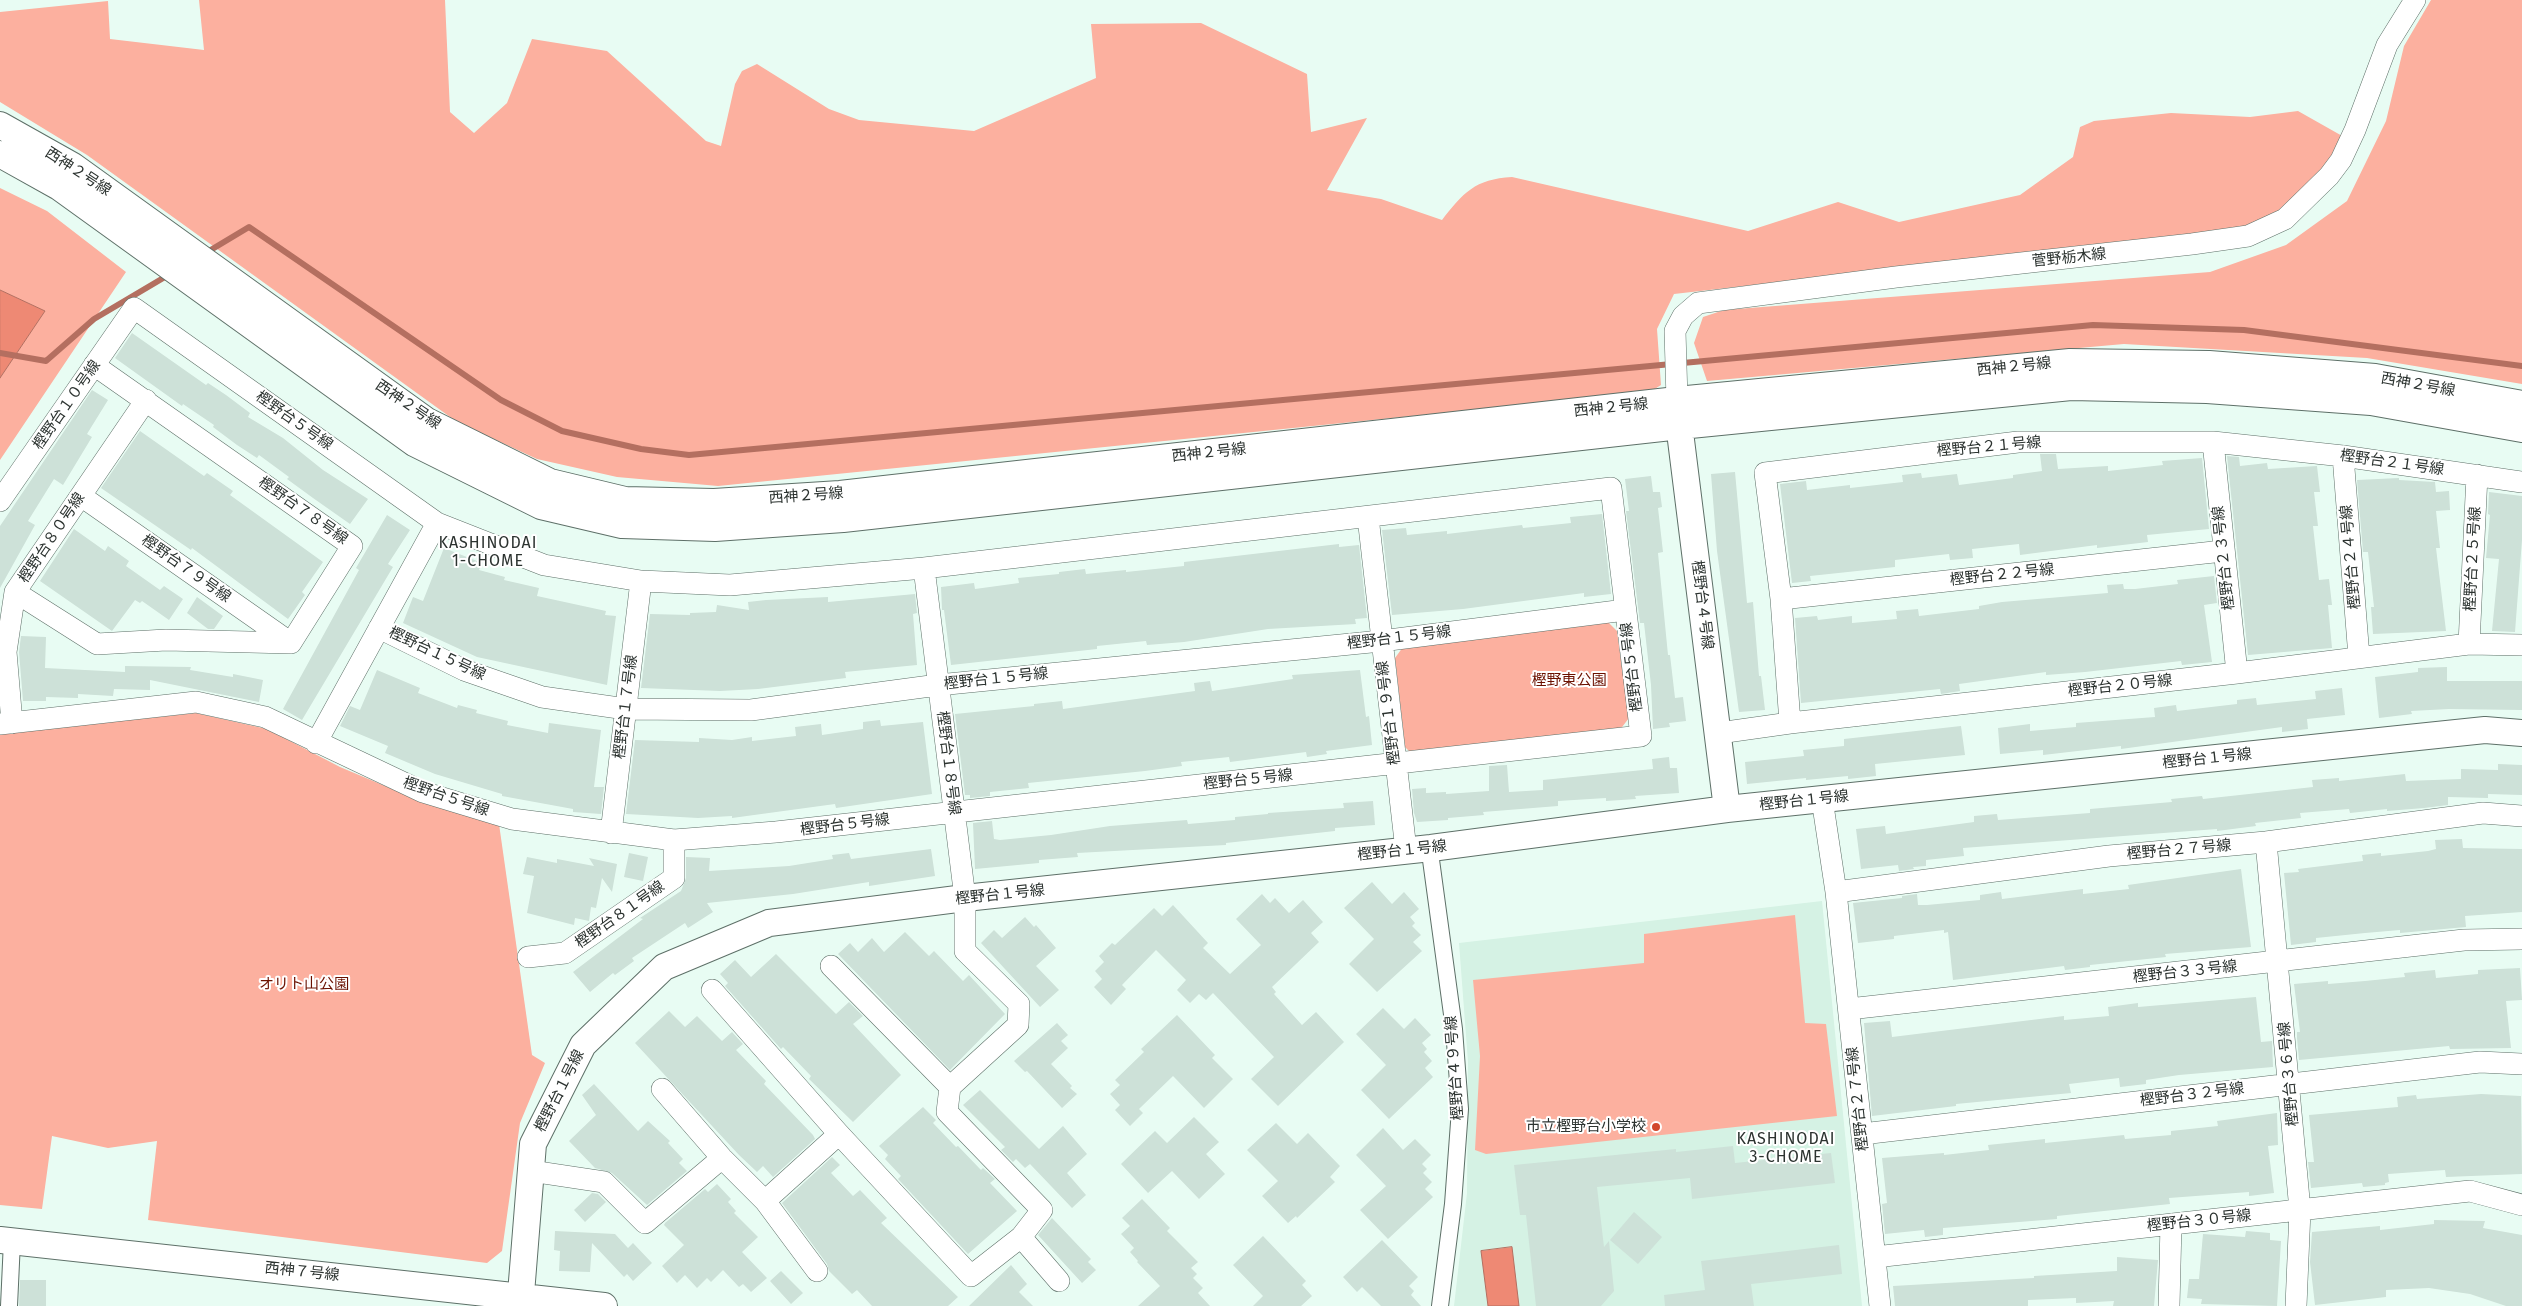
<!DOCTYPE html>
<meta charset="utf-8">
<style>
body{margin:0}
canvas{display:block;background:#e8fcf3}
</style>
<canvas width="2522" height="1306"></canvas>
<script>
const c = document.querySelector('canvas').getContext('2d');
c.lineJoin = 'round';
function fillPath(path, color) {
  c.fillStyle = color;
  c.fill(path, 'evenodd');
}
function stroke(path, color, width, dash) {
  c.strokeStyle = color;
  c.lineWidth = width;
  c.lineCap = dash ? 'butt' : 'round';
  c.setLineDash(dash || []);
  c.stroke(path);
}
function drawText(font, color, halo, rows, align = 'center') {
  c.font = font + ' "Fira Sans","Noto Sans JP",sans-serif';
  c.lineWidth = 4;
  c.setLineDash([]);
  c.textBaseline = 'middle';
  c.strokeStyle = halo;
  c.fillStyle = color;
  for (const [text, x, y, turn = 0] of rows) {
    c.save();
    c.translate(x, y);
    c.rotate((+turn || 0) * Math.PI / 180);
    c.textAlign = isNaN(turn) ? turn : align;
    if (halo) c.strokeText(text, 0, 0);
    c.fillText(text, 0, 0);
    c.restore();
  }
}
fillPath(new Path2D(`
 M1822 901 1862 1306H1454L1467 1193 1468 1062 1459 943Z`), '#d5f2e4');
fillPath(new Path2D(`
 M199 0H445L450 112 474 133 507 103 532 39 607 51 706 141 721 146 735 84 742 71 757 64 829 109 859 120 974 131 1096 78 1091 24 1201 23 1307 74 1311 132 1367 118 1327 190 1381 199 1442 220C1463 193 1475 179 1512 177L1748 231 1838 202 1899 222 2020 195 2073 157 2080 127 2094 121 2171 113 2250 117 2298 111 2344 137 2324 169 2282 212 2245 229 1674 294 1657 329 1661 385 1650 392 718 486 617 477 537 459 457 422 87 155 0 102V12L108 1 110 39 204 50Z
 M2431 0H2522V384L2367 358 2124 344 1707 381 1694 343 1703 317 1724 310 2210 272 2286 245 2347 201 2386 121 2404 46Z
 M0 188 47 211 126 272 0 460V378L45 311 0 290Z
 M1607 621 1617 631 1629 718 1619 731 1410 752 1405 747 1395 658 1403 647Z
 M196 713 267 729 340 767 416 799 499 824 532 1055 545 1063 520 1123 502 1251 487 1263 148 1220 157 1141 108 1148 52 1136 42 1209 0 1205V733Z
 M1795 915 1805 1023 1826 1024 1837 1116 1486 1154 1475 1150 1480 1056 1473 980 1644 963V934Z`), '#fcb09f');
const water = new Path2D(`
 M0 290 45 311 0 378Z
 M1512 1247 1519 1306H1488L1481 1251Z`);
fillPath(water, '#ee8974');
stroke(water, '#b46f60', 1);
stroke(new Path2D(`
 M204 254 249 227 501 400 562 431 641 449 689 455 2093 325 2244 330 2522 366
 M0 353 46 361 94 319 170 274`), '#b46f60', 6);
fillPath(new Path2D(`
 M132 333 206 385 208 383 226 395 250 413 248 417 283 438 323 470 368 499 350 524 313 498 287 479 289 477 259 455 257 458 237 445 213 427 214 425 183 404 182 406 115 358Z
 M92 390 108 400 87 434 92 437 63 485 54 479 28 521 35 525 0 588V526Z
 M140 431 204 476 207 473 233 491 230 495 323 562 302 592 305 595 288 619 192 548 191 550 101 488Z
 M2040 454H2056L2058 469 2108 466V471L2163 465 2162 461 2202 458 2209 529 2147 535 2148 542 2097 548V545L2020 555 2019 544 1972 549 1973 558 1950 560 1949 554 1895 560V567L1810 576 1811 581 1792 583 1780 484 1806 481 1807 490 1850 485V488L1903 482 1902 475 1921 473 1922 478 1957 474 1959 485 2013 478V475L2042 471Z
 M2227 456 2239 457 2240 466 2267 463 2268 469 2317 466 2320 492H2314L2318 526H2313L2319 580 2329 579 2332 605H2328L2332 648 2248 655Z
 M1735 472 1747 603 1753 602 1759 676H1761L1765 710 1739 712 1717 551 1711 474Z
 M1651 476 1653 492H1660L1662 507 1658 508 1663 552 1658 553 1668 655H1670L1675 698 1683 697 1686 721 1669 723 1670 727 1653 729 1651 685 1644 623H1640L1626 511H1629L1625 479Z
 M2399 478V480L2435 482 2436 492 2449 491 2450 510 2436 511 2440 548H2436L2446 631 2373 634 2371 607H2374L2368 552H2363L2357 480Z
 M2489 492 2522 496V540L2515 632 2492 631 2499 559 2486 558 2490 515 2488 514Z
 M1602 514 1611 594 1584 597V593L1463 609 1392 615 1382 530 1406 528 1407 535 1447 531V534L1522 525 1523 528 1571 523 1570 517Z
 M387 515 410 530 388 564 393 567 302 720 283 709 359 570 356 568Z
 M74 529 105 551 108 546 129 561 126 566 160 590 164 586 183 599 169 620 142 601 140 603 135 600 112 631 40 581Z
 M1339 544V547L1359 545 1367 618 1355 619 1356 624 1268 629 1184 642 1147 645 1146 641 1097 646V649L951 665 944 610H942L941 587 974 583 975 589 1019 583 1018 578 1059 574V572L1085 569 1086 574 1126 570V572L1184 566V562Z
 M444 548 482 563 479 570 505 577 504 580 539 588 537 596 606 611 605 615 616 616 607 685 477 657 403 623 413 597 423 601Z
 M2214 576 2217 603 2204 605 2212 662 2182 665 2181 661 2085 672 2046 675V672L1959 684 1960 691 1941 694 1940 689 1801 703 1795 618 1817 616 1818 620 1852 616V623L1897 619 1896 611 1918 609 1919 616 1979 609V606L2002 602 2108 593 2107 585 2123 584 2124 589H2135L2178 584 2177 580Z
 M915 594 917 613 913 614 917 665 845 672 846 678 758 689 720 691 641 688 650 614 690 615V613L716 612 717 605 749 610 748 602 766 600 828 597V602Z
 M197 597 223 616 214 629H208L187 613Z
 M21 636 46 637 45 668 125 672V666L191 667 190 670 233 677V674L263 680 259 702 150 680V690L114 689 113 696 78 694V698L46 697V701H23L19 652Z
 M2447 667V681H2522V710L2449 709 2411 711 2412 714 2379 718 2375 677 2418 672V668Z
 M377 670 420 688 418 693 457 708 458 705 477 710 476 713 508 721 507 725 548 733 549 723 601 730 594 787H604L601 814 573 812V809L502 796V794L435 774 385 753 388 746 340 726 350 706 360 710Z
 M1360 670 1366 717 1369 716 1372 745 1326 751 1327 754 1307 757 1306 752 1230 762 1229 757 1181 762 1182 766 1145 771 1028 783 1029 788 990 792V796L970 798V795H965L955 714 1034 706V704L1062 701 1063 709 1195 691 1194 683 1210 681 1212 691 1293 679 1292 675Z
 M2342 688 2345 715 2307 719 2308 729 2282 732V727L2121 749V746L2043 755V750L2000 754 1998 728 2030 724V731L2076 727V723L2155 717 2154 708 2176 705 2177 711 2237 704V700L2256 698 2257 705 2316 699 2315 691Z
 M880 720 881 726 923 722 932 794 836 808 835 804 732 818V816L698 818 626 814 635 740 699 742V738L732 740 752 737V741L796 736 795 727 821 724 822 735 863 729V722Z
 M1961 726 1965 755 1875 764 1876 776 1848 779V776L1806 780V778L1747 784 1745 762 1804 756 1803 750 1844 746V739Z
 M1669 757 1670 768H1677L1679 793 1635 796 1636 799 1606 801V798L1558 801V806L1483 812 1484 815 1448 818V820L1417 822 1414 813 1412 789 1426 788V793L1446 792V794L1489 791V766L1507 765 1509 792 1543 790V780L1653 769 1652 759Z
 M2498 764 2522 765V795L2488 794V798L2448 797V805L2424 808 2387 811V809L2350 813 2349 809 2300 813 2301 818 2255 823 2256 826 2217 831V829L1963 848 1964 856 1926 860V866L1913 867 1914 869 1899 871 1898 865 1861 869 1856 829 1885 826 1886 834 1974 822V816L1997 814 1998 820 2090 813V809L2172 802 2171 799 2202 796 2203 799 2313 787 2312 780 2339 778V781L2405 774 2406 781 2461 779V769L2498 770Z
 M1373 801 1375 825 1335 828V831L1226 843V845L1077 853 1078 857 1039 860V863L975 869 973 823 992 821 994 839 1000 840 1051 835 1110 826 1187 820 1188 824 1235 820V817L1268 814V813L1344 808 1343 803Z
 M2462 839 2463 848 2522 849V912L2465 916 2466 927 2400 933V930L2365 933 2316 938V942L2291 945 2284 873 2299 872 2298 869 2363 861 2362 855 2381 853V856L2428 851 2436 849 2435 840Z
 M931 849 935 876 869 886V882L793 894 707 903 713 912 688 928 685 923 632 958 634 961 615 975 613 973 590 992 573 972 643 919 640 918 681 891 686 878V857L710 858 709 871 789 866 833 859 832 855 849 853 851 859Z
 M629 853 648 857 643 881 624 877Z
 M527 857 557 863V859L594 866 589 858 617 864 612 892 602 878 596 908 591 907 589 921 575 918 574 925 527 913 534 876 523 874Z
 M2241 869 2251 947 2165 954 2166 957 2090 965V967L2065 970 2064 966 1953 980 1948 932 1944 933V930L1894 936V939L1858 943 1853 903 1902 898V896L1917 894 1918 905H1927L1980 900V895L2001 892 2002 899 2083 889V894L2129 889 2128 885Z
 M1372 882 1392 904 1404 892 1419 909 1410 917 1415 923 1412 926 1421 935 1413 942 1422 951 1377 992 1349 964 1374 939 1344 908Z
 M1262 894 1270 903 1275 898 1289 913 1303 900 1323 922 1311 933 1319 942 1272 987 1276 992 1274 994 1302 1025 1316 1012 1344 1042 1278 1106 1251 1079 1274 1057 1213 993 1206 1000 1199 994 1190 1003 1177 990 1186 980 1156 950 1122 985 1126 989 1111 1005 1094 987 1102 979 1095 971 1104 962 1099 956 1112 943 1115 945 1154 908 1162 916 1173 905 1208 943 1203 948 1230 974 1261 945 1236 919Z
 M1025 917 1034 927 1036 925 1056 948 1036 966 1059 990 1040 1007 981 943 994 930 1002 938Z
 M905 932 929 956 934 951 963 981 969 975 1005 1014 950 1070 838 954 850 943 858 952 872 938 884 952Z
 M776 954 836 1014 849 1002 863 1016 853 1024 901 1075 853 1122 809 1079 811 1076 783 1047 781 1049 725 986 728 983 720 974 735 960 751 977Z
 M2520 968 2522 1000 2506 1001 2511 1048 2450 1049 2449 1046 2299 1060 2297 1038V1032H2300L2294 984 2328 981V984L2365 981 2405 977 2404 973 2435 970 2436 978 2478 974V970Z
 M2256 997 2261 1042 2272 1041 2273 1067 2179 1075 2146 1080V1084L2120 1087 2119 1078 2069 1084 2071 1093 1956 1104V1106L1872 1116 1864 1023 1890 1021 1892 1037 2064 1016V1020L2109 1016 2108 1007 2138 1003V1007Z
 M1383 1008 1404 1029 1415 1018 1431 1035 1422 1043 1427 1049 1424 1052 1432 1061 1425 1068 1433 1077 1389 1119 1361 1090 1386 1065 1356 1034Z
 M669 1011 685 1027 697 1016 722 1041 732 1032 743 1044 736 1050 766 1081 764 1084 813 1135 815 1139 773 1177 763 1166 757 1172 739 1155 635 1043Z
 M1177 1015 1215 1055 1212 1058 1233 1079 1204 1108 1173 1076 1139 1109 1143 1113 1130 1126 1115 1110 1120 1105 1110 1094 1120 1085 1115 1080 1144 1052 1141 1049Z
 M1057 1023 1068 1035 1061 1041 1068 1048 1051 1064 1072 1086 1070 1088 1077 1094 1062 1108 1027 1071 1025 1072 1014 1061Z
 M594 1084 638 1131 648 1121 670 1141 668 1143 683 1159 679 1163 687 1171 647 1205 612 1173 595 1168 569 1141 596 1115 582 1095Z
 M980 1090 1039 1149 1063 1126 1087 1154 1067 1173 1086 1195 1072 1208 1030 1164 1025 1168 1016 1159 1013 1162 1001 1150 1005 1147 963 1105Z
 M2481 1094 2521 1096 2522 1174 2446 1177 2445 1170 2388 1174 2389 1182 2385 1183V1185L2363 1187 2362 1183 2311 1188 2308 1162H2314L2309 1115 2398 1107 2397 1097 2416 1095 2417 1099Z
 M923 1107 936 1120 933 1123 956 1147 958 1146 981 1170 983 1168 995 1179 990 1183 1017 1211 968 1254 898 1179 901 1176 885 1159 888 1155 879 1146Z
 M2277 1113 2278 1145 2268 1146 2274 1193 2249 1196V1192L2169 1198 2170 1204 2057 1216V1219L1943 1228V1235L1925 1237 1924 1230 1885 1234 1882 1204 1887 1203 1882 1158 1944 1153V1155L1989 1150 1988 1145 2045 1139V1143L2124 1135 2125 1139 2171 1135V1131L2218 1126 2217 1121Z
 M1194 1117 1219 1142 1206 1154 1225 1174 1199 1199 1172 1171 1148 1193 1121 1164 1155 1131 1167 1143Z
 M1276 1123 1297 1144 1308 1133 1340 1166 1330 1177 1335 1182 1297 1218 1296 1216 1288 1223 1262 1196 1278 1181 1247 1150Z
 M1383 1128 1403 1150 1415 1139 1431 1155 1422 1164 1427 1169 1423 1173 1432 1182 1425 1189 1433 1197 1388 1239 1360 1210 1386 1186 1356 1155Z
 M1733 1146 1735 1163 1831 1153 1835 1183 1692 1199 1690 1178 1597 1187 1604 1247 1609 1241 1614 1291 1601 1306H1536L1526 1215H1520L1514 1165 1676 1149V1152Z
 M832 1157 840 1165 831 1173 853 1196 860 1190 887 1218 881 1223 958 1297 948 1306H872L857 1290 852 1294 829 1271 827 1264 782 1203Z
 M717 1184 731 1199 728 1202 736 1211 734 1213 758 1237 742 1252 767 1278 751 1292 743 1284 739 1287 723 1270 711 1282 707 1278 697 1288 685 1275 677 1283 662 1266 684 1245 664 1225 665 1223 705 1189 708 1192Z
 M592 1193 598 1194 606 1202 585 1222 574 1210Z
 M1142 1199 1170 1228 1167 1231 1198 1262 1191 1268 1197 1274 1193 1278 1203 1288 1198 1293 1210 1306H1138L1160 1286 1137 1262 1138 1261 1130 1252 1134 1248 1121 1234 1130 1226 1122 1218Z
 M1634 1212 1662 1237 1638 1264 1610 1240Z
 M1052 1218 1091 1259 1088 1262 1096 1270 1082 1283 1038 1235Z
 M2434 1220 2485 1221 2483 1228 2522 1235V1306H2506L2470 1294 2429 1288 2386 1290V1297L2315 1305 2310 1262 2312 1232 2380 1226V1230L2434 1224Z
 M555 1231 615 1234 628 1248 633 1243 652 1263 633 1281 627 1274 624 1277 592 1243 590 1272 559 1271 560 1251 554 1250Z
 M2246 1231 2270 1233V1240L2281 1241 2277 1306 2201 1304 2202 1299 2187 1298 2189 1279H2199L2203 1234 2245 1237Z
 M1263 1236 1306 1281 1302 1285 1312 1296 1301 1306H1253L1263 1296 1233 1265Z
 M1382 1240 1418 1277 1409 1286 1414 1291 1411 1295 1421 1306H1381L1362 1287 1357 1292 1343 1277Z
 M1839 1245 1842 1274 1751 1284 1754 1306H1665L1664 1295 1705 1290 1701 1261Z
 M2117 1257 2158 1260 2154 1306H2113L2114 1301 2076 1303V1298L2028 1300V1306H1895L1893 1286 2034 1278V1276L2117 1271Z
 M1011 1265 1027 1284 1019 1292 1033 1306H969Z
 M781 1271 803 1293 791 1304 770 1281Z
 M20 1280H46V1306H19Z`), '#cde1d8');
const pedestrian = new Path2D(`
 M1431 860 1454 1029 1460 1109 1453 1204 1440 1306
 M9 1306 12 1241`);
const minor = new Path2D(`
 M1677 400 1675 331 1683 316 1698 303 1896 277 2192 244 2248 236 2285 219 2329 176 2341 160 2355 130 2387 45 2415 0
 M2213 442 2237 673
 M2343 456 2359 657
 M81 496 291 643
 M0 501 134 308 437 523 544 565 641 581 730 585 924 568 1611 488 1641 736 776 832 674 840 512 819 423 792 265 717 196 702 0 724
 M1368 517 1406 850
 M924 568 965 898V951L1019 1004 1018 1025 950 1087
 M15 592 97 644 166 640 291 643 352 546 94 365
 M1781 599 2223 551
 M379 628 464 670 542 697 626 709 751 710 938 685 1381 641 1625 610
 M2469 644 2477 475
 M12 723 6 652 15 592 146 400
 M1790 723 1781 599 1765 473 2018 442H2213L2343 456 2522 482
 M1719 733 1790 723 2237 673 2469 644 2522 645
 M316 743 437 523
 M1822 799 1836 892 1880 1306
 M611 833 641 581
 M2266 842 2300 1210 2296 1306
 M1836 892 2109 856 2266 842 2483 813 2522 816
 M528 957 565 953 674 878V840
 M712 990 839 1134 971 1276 1021 1237 1042 1210 947 1112 950 1087 831 966
 M1849 1009 2464 940 2522 939
 M662 1089 722 1158 765 1201 817 1271
 M1862 1134 2480 1062 2522 1064
 M531 1171 604 1182 645 1223 722 1158
 M765 1201 839 1134
 M1021 1237 1059 1281
 M1875 1257 2470 1191 2522 1205
 M2169 1306 2171 1224`);
const tertiary = new Path2D(`
 M0 125 73 166 427 421 550 482 625 500 714 502 840 494 1677 400 2070 362 2209 364 2375 377 2522 404
 M0 154 59 187 414 443 541 506 622 525 715 528 843 519 1680 426 2071 387 2207 390 2371 402 2522 429
 M1677 408 1727 809
 M0 1240 604 1306
 M520 1306 533 1144 583 1045 664 967 769 923 965 898 1431 848 1727 809 2485 730 2522 733`);
stroke(pedestrian, '#5e7068', 18);
stroke(minor, '#5e7068', 22);
stroke(tertiary, '#5e7068', 28);
stroke(pedestrian, '#fff', 16);
stroke(minor, '#fff', 21);
stroke(tertiary, '#fff', 26);
for (const [x, y, r, color] of [
 [1656,1127,5,"#d2472c"]
]) {
  const dot = new Path2D();
  dot.arc(x, y, r, 0, 2 * Math.PI);
  c.fillStyle = color;
  c.fill(dot);
  stroke(dot, '#fff', 2);
}
drawText('15px', '#2c3330', '#fff', [
 ["西神２号線",78,172,33],
 ["菅野栃木線",2069,258,-6],
 ["西神２号線",2014,367,-6],
 ["西神２号線",2418,385,10],
 ["樫野台１０号線",67,405,-55],
 ["西神２号線",408,405,34],
 ["西神２号線",1611,408,-6],
 ["樫野台５号線",294,421,35],
 ["樫野台２１号線",1989,447,-5],
 ["西神２号線",1209,453,-6],
 ["樫野台２１号線",2392,463,8],
 ["西神２号線",806,496,-4],
 ["樫野台７８号線",303,511,35],
 ["樫野台８０号線",52,538,-56],
 ["樫野台２４号線",2351,557,-95],
 ["樫野台２３号線",2224,558,-96],
 ["樫野台２５号線",2473,559,-87],
 ["樫野台７９号線",186,569,35],
 ["樫野台２２号線",2002,575,-6],
 ["樫野台４号線",1702,605,83],
 ["樫野台１５号線",1399,638,-7],
 ["樫野台１５号線",437,654,25],
 ["樫野台５号線",1632,667,-97],
 ["樫野台１５号線",996,679,-6],
 ["樫野台２０号線",2120,686,-6],
 ["樫野台１７号線",626,707,-83],
 ["樫野台１９号線",1389,713,-97],
 ["樫野台１号線",2207,759,-6],
 ["樫野台１８号線",948,763,83],
 ["樫野台５号線",1248,780,-6],
 ["樫野台５号線",446,797,19],
 ["樫野台１号線",1804,801,-6],
 ["樫野台５号線",845,825,-7],
 ["樫野台２７号線",2179,850,-5],
 ["樫野台１号線",1402,851,-6],
 ["樫野台１号線",1000,895,-6],
 ["樫野台８１号線",620,915,-35],
 ["樫野台３３号線",2185,972,-6],
 ["樫野台４９号線",1455,1068,-94],
 ["樫野台３６号線",2289,1074,-95],
 ["樫野台１号線",560,1091,-63],
 ["樫野台３２号線",2192,1095,-7],
 ["樫野台２７号線",1858,1099,-96],
 ["樫野台３０号線",2199,1221,-6],
 ["西神７号線",302,1272,6]
]);
drawText('15px', '#6b1100', '#fff', [
 ["樫野東公園",1569,681],
 ["オリト山公園",304,985]
]);
drawText('15px', '#2c3330', '#fff', [
 ["市立樫野台小学校",1646,1127]
], 'right');
c.letterSpacing = '1px';
drawText('16px', '#2c3330', '#fff', [
 ["KASHINODAI",488,544],
 ["1-CHOME",488,562],
 ["KASHINODAI",1786,1140],
 ["3-CHOME",1786,1158]
]);
c.letterSpacing = '0px';
</script>
